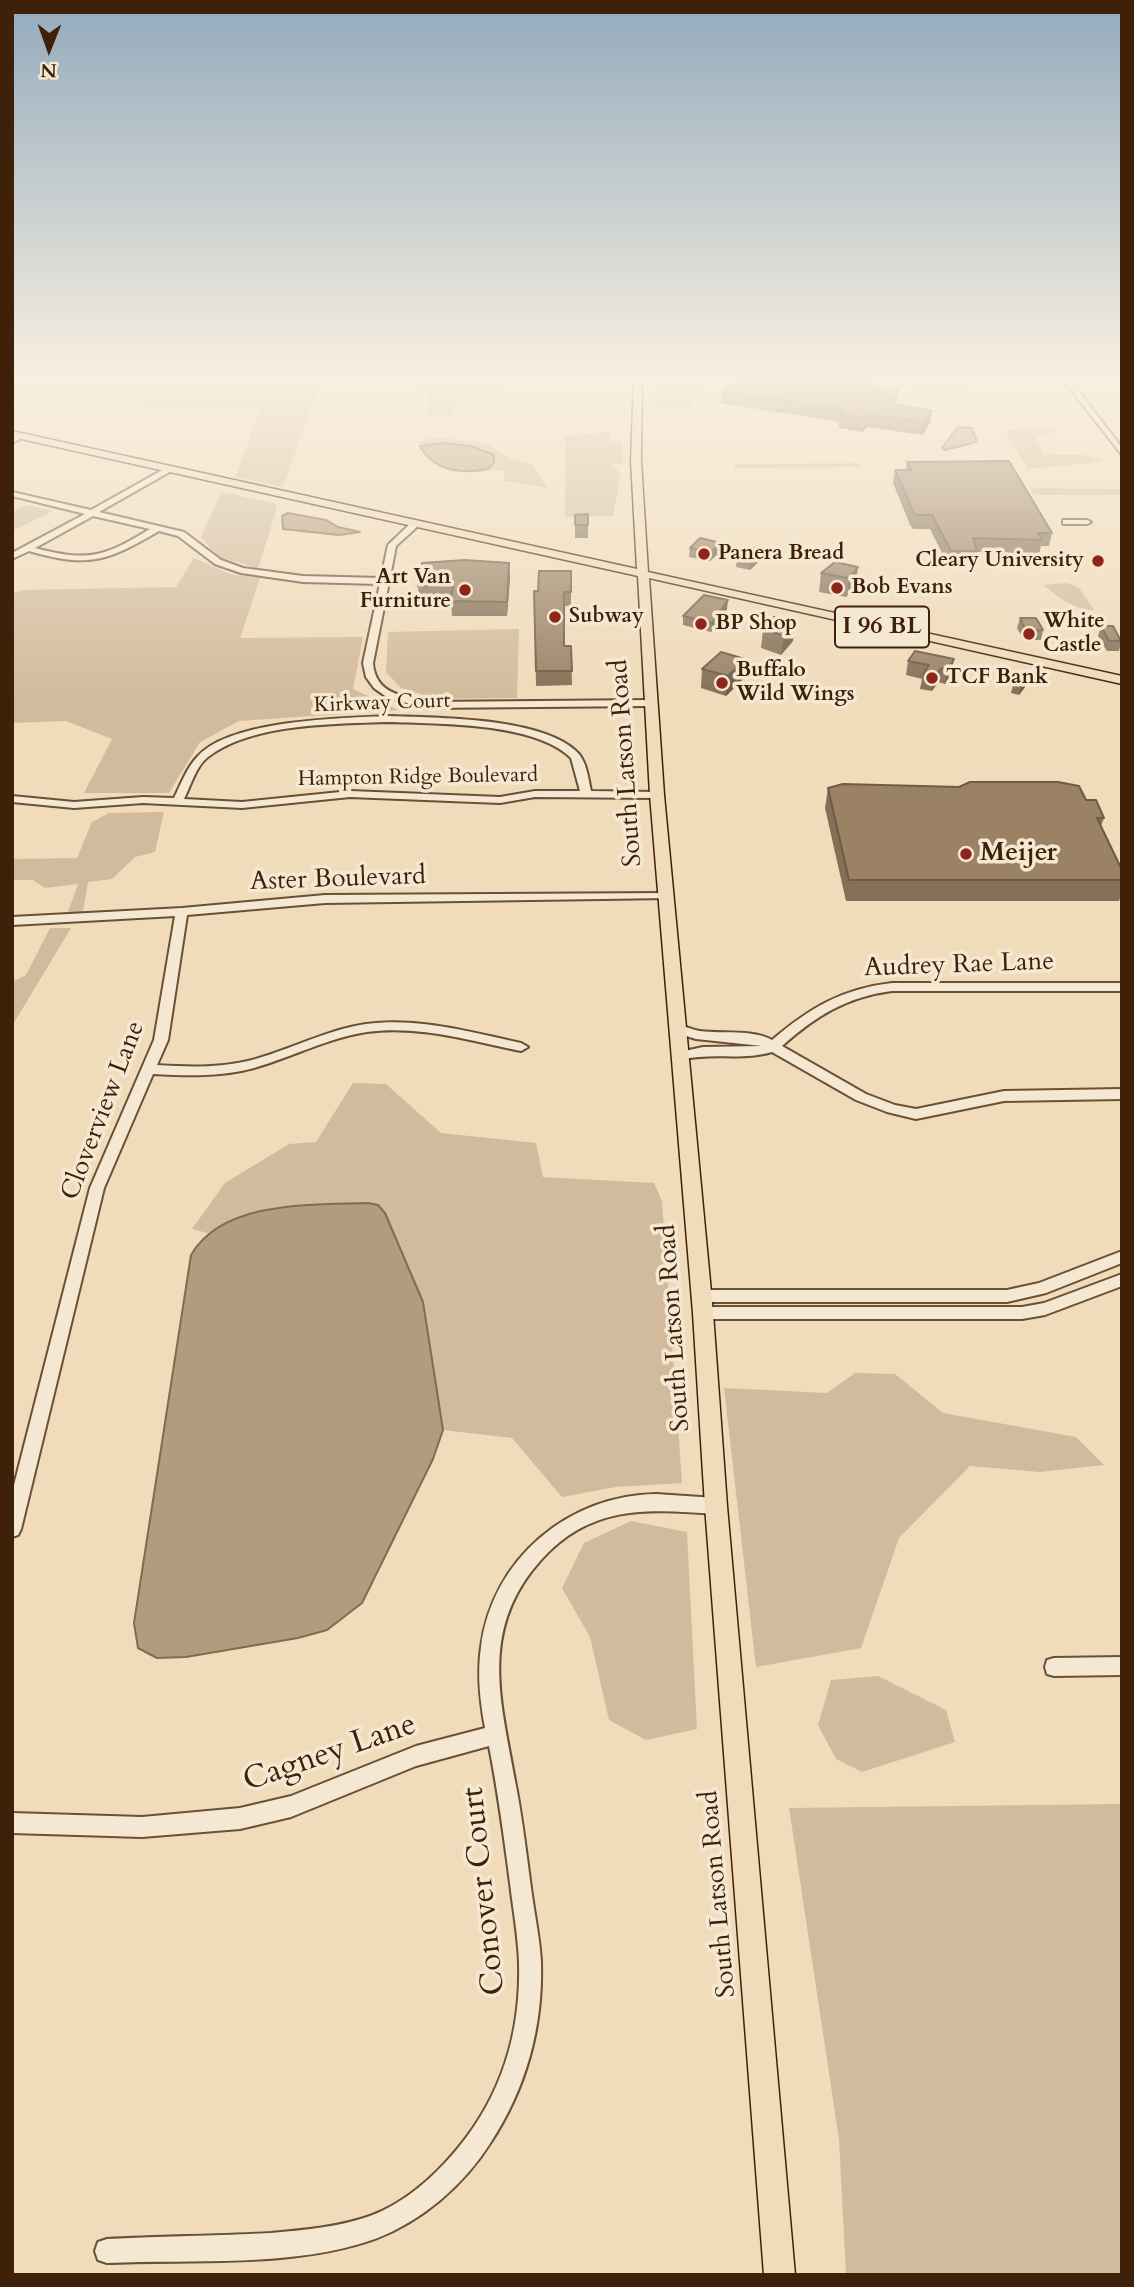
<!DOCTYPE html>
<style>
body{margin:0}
#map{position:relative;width:1134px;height:2287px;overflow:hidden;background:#f0dbba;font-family:Cardo,serif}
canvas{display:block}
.frame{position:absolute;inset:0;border:14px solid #3e2108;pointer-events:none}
.north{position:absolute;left:14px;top:14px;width:70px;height:70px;-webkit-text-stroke:5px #f5e8d2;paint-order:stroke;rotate:181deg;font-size:19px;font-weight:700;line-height:28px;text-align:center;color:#3e2108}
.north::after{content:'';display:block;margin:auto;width:24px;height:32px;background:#3e2108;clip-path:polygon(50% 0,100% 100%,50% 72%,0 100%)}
</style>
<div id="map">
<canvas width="1134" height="2287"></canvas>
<div class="frame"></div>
<div class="north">N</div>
</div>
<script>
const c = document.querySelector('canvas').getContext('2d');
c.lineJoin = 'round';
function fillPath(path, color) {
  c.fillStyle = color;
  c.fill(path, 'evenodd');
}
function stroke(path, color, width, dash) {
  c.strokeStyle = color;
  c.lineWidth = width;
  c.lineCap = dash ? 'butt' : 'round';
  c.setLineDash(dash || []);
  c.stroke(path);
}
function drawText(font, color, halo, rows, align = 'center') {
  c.font = font + ' Cardo,serif';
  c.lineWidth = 7;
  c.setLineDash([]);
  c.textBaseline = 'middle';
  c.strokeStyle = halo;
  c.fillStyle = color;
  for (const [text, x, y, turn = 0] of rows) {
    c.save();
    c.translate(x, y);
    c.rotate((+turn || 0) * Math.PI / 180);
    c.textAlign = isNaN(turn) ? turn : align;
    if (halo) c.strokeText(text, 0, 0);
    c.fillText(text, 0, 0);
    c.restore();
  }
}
fillPath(new Path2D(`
 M28 377H322L283 487 236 477 260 407H137L140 399 63 395 28 401 12 400Z
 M413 377H504L499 394 467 395V400L457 402 453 417H425L429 387 416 394Z
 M656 377H706L691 408 655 406Z
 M827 377H955L958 385 970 387 974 397Z
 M1004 430 1062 431 1036 437 1044 454 1085 455 1106 461 1028 469Z
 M611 432 610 441 622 443 623 462 612 466 621 473 613 516 565 517V436Z
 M433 437 488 444 510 459 532 464 547 488 504 481V471L489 469 494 462 443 443 420 446 418 443Z
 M858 463 861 467 734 468 735 464Z
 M1030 488 1122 489V495H1034Z
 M221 492 274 503 277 508 258 568 218 557 201 537Z
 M27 505 53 511 12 531V512Z
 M194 558 230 574 260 578 240 638 363 637 353 689 398 710 239 721 200 742 169 793H84L112 739 66 721 12 723V594L21 590 176 587Z
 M1068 583 1079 588 1094 610C1072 609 1060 598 1043 585Z
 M519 629 517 698 437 699 401 688 386 672 388 632Z
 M164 812 155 852 135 857 112 879 88 882 83 912H68L78 884 45 888 33 880H12V859L77 858 92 822 109 813Z
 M50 928H71L12 1026V982L26 975Z
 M353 1083 386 1084 441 1133 536 1143 543 1177 654 1183 662 1201 682 1483 616 1487 562 1497 512 1438 443 1430 423 1302 385 1213 378 1205 245 1216 207 1233 192 1229 225 1183 289 1144 316 1142Z
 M855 1373 895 1374 943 1413 1076 1437 1104 1465 1040 1472 970 1466 899 1538 861 1648 756 1667 724 1388 827 1393Z
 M631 1521 687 1532 697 1729 646 1740 609 1720 590 1637 562 1588 584 1543Z
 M878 1676 946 1710 955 1742 862 1772 836 1759 818 1725 831 1680Z
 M1122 1804V2275H846L839 2139 789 1808Z`), '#d2bb9c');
const water = new Path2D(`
 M958 427 972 428 977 442 945 450 942 448Z
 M443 443 471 446 494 455V462L489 469C462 474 434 472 420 446Z
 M288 513 326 520 338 527 360 532 339 535 283 529 282 516Z
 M368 1203 378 1205 385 1213 423 1302 443 1430 433 1459 362 1603 327 1630 298 1638 186 1657 157 1658 138 1648 134 1623 191 1255C223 1200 312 1205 368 1203Z`);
fillPath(water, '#b39c7d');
stroke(water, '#846b4e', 2);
const minor = new Path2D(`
 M16 377H23L12 390V383Z
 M1061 377H1068L1122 448V455Z
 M19 434 26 436 12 443V438Z
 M166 468 173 470 99 512 184 532 221 560 243 568 303 576 381 578 388 545 412 522H418V526L396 546 373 663C375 693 401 696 426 702L651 700 656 703 651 706 426 708 388 698 374 688 366 677 363 663 380 584 303 582 241 573 215 564 178 536 159 531C106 562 88 568 29 551L12 559V553L85 514 12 496V492L91 510ZM93 516 150 529C104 557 88 562 35 548Z
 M1066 520H1087L1091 522 1087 524H1063V520Z
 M388 716C437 718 539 717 576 751 587 761 588 778 591 791L657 792 662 795 657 798 535 797 500 803 350 797 242 808 143 803 74 808 12 802V796L74 802 143 797 174 798C181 784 187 767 198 756 231 720 341 718 388 716ZM388 722C437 724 535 722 571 758L580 791H535L500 797 350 791 242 802 184 799C191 785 196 766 208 757 252 723 335 724 388 722Z
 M666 893 670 894V898L325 903 187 915 168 1040 157 1065C187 1067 218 1068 248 1061 288 1051 325 1030 366 1024 418 1017 471 1032 521 1043L528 1047 521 1051C471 1041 419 1025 367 1032 328 1038 292 1057 254 1068 221 1077 187 1076 153 1074L104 1188 21 1529 18 1535 12 1537V1493L90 1188 154 1040 175 916 12 925V917L182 908 325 895Z
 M892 983H1122V991H892C846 997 816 1016 782 1046L866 1094 895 1105 916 1109 1004 1091 1122 1089V1099L1004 1101 916 1119 887 1112 856 1100 772 1052C742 1061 710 1052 680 1060L673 1056 675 1053 703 1047 762 1046 696 1039 673 1032 672 1029 673 1026C683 1024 691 1030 700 1031 723 1034 752 1029 772 1040 810 1008 841 989 892 983Z
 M1122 1251V1263L1046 1293 1007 1302H701L696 1300 693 1296 696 1292 701 1290H1007L1039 1283Z
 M1122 1274V1286L1045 1315 1022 1319H703L697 1317 695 1313 697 1309 703 1307H1022L1044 1303Z
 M656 1494 716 1498 722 1500 725 1506 722 1512 716 1514C648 1509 591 1504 541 1560 477 1631 502 1704 516 1786 523 1822 527 1859 532 1895 535 1917 540 1940 541 1962 543 2027 526 2088 491 2142 464 2185 422 2221 375 2239 294 2268 193 2259 107 2263L98 2260 95 2251 98 2242 107 2239C162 2236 217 2236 271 2233 304 2230 339 2227 370 2216 405 2203 435 2176 458 2148 502 2095 521 2031 519 1962 518 1935 513 1909 510 1883 504 1837 498 1792 489 1746L416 1766 291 1817 240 1829 142 1837 12 1833V1813L142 1817 240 1808 291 1796 416 1746 485 1728C480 1701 477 1674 481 1647 492 1559 569 1495 656 1494Z
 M1122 1657V1675L1054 1676 1047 1674 1045 1667 1047 1660 1054 1658Z`);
const major = new Path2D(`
 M634 377H642L641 461 648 572 1122 676V684L649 578 664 795 713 1313 727 1506 795 2275H764L705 1506 693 1313 650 795 638 576 12 437V431L637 569 631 461Z`);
stroke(minor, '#6a5034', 4);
stroke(major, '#3e2108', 3);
fillPath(minor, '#f5e8d2');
fillPath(major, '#f0dbba');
fillPath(new Path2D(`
 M737 377H848V378L871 382V386L898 390 896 402 895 404 932 411 930 423 922 435 867 427 863 432 839 428V422L721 403 722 391Z
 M907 462 1052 533 1049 546H1041L1039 554 977 552 975 565H948L930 529H913L910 525 893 483 895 470H906Z
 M588 514V538H575V515Z
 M721 543 720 552 710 561 689 557 690 548Z
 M737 558 761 559 750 570 736 567Z
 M858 567 855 585 846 597 819 592 821 573Z
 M571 571V606H564V646H571L572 685 536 686 534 591H538Z
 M510 577 507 616H452L451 600H419L418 586Z
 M727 609 711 632 683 625V616Z
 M774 617 793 641 781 655 761 648 763 629Z
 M1020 618 1043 630 1041 640H1024L1017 628Z
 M1101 626 1121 641 1119 651H1107L1098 636Z
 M745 659 743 679 726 696 701 688 702 669Z
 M954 659 951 674 945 684 938 682 932 691 920 689 922 679 906 675 908 661Z
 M1016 674 1025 687 1019 695 1011 693Z
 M828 788 1086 800 1104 818 1101 826 1122 870V894L1119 901H846L825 808Z`), '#857057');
fillPath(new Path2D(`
 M898 390 896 402 886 415 888 403Z
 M932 411 930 423 922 435 924 422Z
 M869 415 867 427 863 432 865 419Z
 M721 543 720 552 710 561 711 552Z
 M762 549 761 559 750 570 751 561Z
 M509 563 510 577 507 616V602Z
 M858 567 855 585 846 597 849 578Z
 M728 600 727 609 711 632 712 623Z
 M795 622 793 641 781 655 784 636Z
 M745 659 743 679 726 696 728 676Z
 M954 659 951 674 945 684 948 669Z
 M941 668 938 682 932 691 935 677Z
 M1028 677 1025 687 1019 695 1021 685Z`), '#6c5b47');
const building = new Path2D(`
 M737 377H847V378L871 382 868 386 898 390 888 403 932 411 924 422 869 415 865 419 840 415 845 410 722 391Z
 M1009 461 1052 533H1038L1042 540 973 538 977 551H951L932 515H916L913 511 895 470H911L907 462Z
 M588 514V525H575V515Z
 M700 538 721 543 711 552 690 548Z
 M748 547 762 549 751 561 737 558Z
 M465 560 509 563 507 602 451 601 453 586H418L422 563Z
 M835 562 858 567 849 578 821 573Z
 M539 571H571V592H564V646H571L572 671H536L534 591H538Z
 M704 595 728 600 712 623 683 616Z
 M774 617 795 622 784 636 763 629Z
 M1020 618H1036L1043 630 1026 631Z
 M1101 626H1113L1121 641H1109Z
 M915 651 954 659 948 669 941 668 935 677 923 674 929 665 908 661Z
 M721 652 745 659 728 676 702 669Z
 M1016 674 1028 677 1021 685 1014 683Z
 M970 782H1058L1079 786 1086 800H1096L1104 818H1097L1122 870V880H849L828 788 843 784 959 787Z`);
fillPath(building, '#9b8265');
stroke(building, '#6c5b47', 2);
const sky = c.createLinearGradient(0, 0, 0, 698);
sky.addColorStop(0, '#93aabd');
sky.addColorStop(0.54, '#f8efe0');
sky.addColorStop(1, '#f8efe000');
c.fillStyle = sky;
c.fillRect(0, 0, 1134, 698);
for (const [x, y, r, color] of [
 [704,554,7,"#8f2418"],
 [1098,561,7,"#8f2418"],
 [837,588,7,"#8f2418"],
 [465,590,7,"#8f2418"],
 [555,617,7,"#8f2418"],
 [701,624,7,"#8f2418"],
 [1029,634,7,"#8f2418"],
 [932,678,7,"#8f2418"],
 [722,683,7,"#8f2418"],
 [966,854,7,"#8f2418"]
]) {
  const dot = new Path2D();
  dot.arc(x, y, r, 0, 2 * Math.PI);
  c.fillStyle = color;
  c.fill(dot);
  stroke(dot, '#f5e8d2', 2.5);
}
drawText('bold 21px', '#3e2108', '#f5e8d2', [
 ["Panera Bread",718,554],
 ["Cleary University",1084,561,"right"],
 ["Art Van",451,578,"right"],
 ["Furniture",451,602,"right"],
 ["Bob Evans",851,588],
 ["Subway",569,617],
 ["White",1043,622],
 ["Castle",1043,646],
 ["BP Shop",715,624],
 ["Buffalo",736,671],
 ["Wild Wings",736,695],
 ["TCF Bank",946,678]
], 'left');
drawText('21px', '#3e2108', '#f5e8d2', [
 ["Kirkway Court",382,704,-2],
 ["Hampton Ridge Boulevard",418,778,-1]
]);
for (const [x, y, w] of [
 [882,627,94]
]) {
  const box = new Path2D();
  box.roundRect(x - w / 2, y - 20.5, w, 41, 5);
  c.fillStyle = '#f5e8d2';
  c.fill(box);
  stroke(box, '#3e2108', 2);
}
drawText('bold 24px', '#3e2108', null, [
 ["I 96 BL",882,627]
]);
drawText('26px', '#3e2108', '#f5e8d2', [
 ["South Latson Road",627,763,-94],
 ["Aster Boulevard",338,880,-2],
 ["Audrey Rae Lane",959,966,-2],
 ["Cloverview Lane",104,1111,-69],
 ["South Latson Road",675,1328,-94],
 ["South Latson Road",719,1894,-95]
]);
drawText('bold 26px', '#3e2108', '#f5e8d2', [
 ["Meijer",980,854]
], 'left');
drawText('32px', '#3e2108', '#f5e8d2', [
 ["Cagney Lane",330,1754,-19],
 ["Conover Court",485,1891,-96]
]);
</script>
